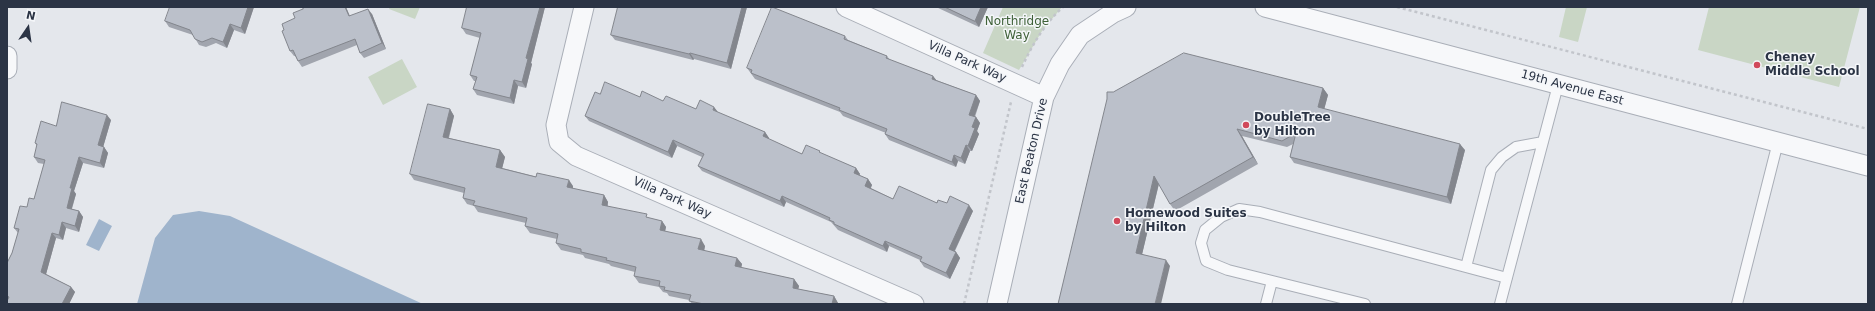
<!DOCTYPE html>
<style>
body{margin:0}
#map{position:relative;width:1875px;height:311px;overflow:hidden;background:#e4e7ec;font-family:"DejaVu Sans",sans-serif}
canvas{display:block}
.frame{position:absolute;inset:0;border:8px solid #2b3445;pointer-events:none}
.north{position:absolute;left:8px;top:8px;width:40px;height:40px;-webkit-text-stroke:3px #f4f6f9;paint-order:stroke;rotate:13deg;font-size:11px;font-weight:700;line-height:16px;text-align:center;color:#2b3445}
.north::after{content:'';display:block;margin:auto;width:14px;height:18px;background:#2b3445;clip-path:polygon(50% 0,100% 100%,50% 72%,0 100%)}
</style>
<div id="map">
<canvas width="1875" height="311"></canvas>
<div class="frame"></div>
<div class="north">N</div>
</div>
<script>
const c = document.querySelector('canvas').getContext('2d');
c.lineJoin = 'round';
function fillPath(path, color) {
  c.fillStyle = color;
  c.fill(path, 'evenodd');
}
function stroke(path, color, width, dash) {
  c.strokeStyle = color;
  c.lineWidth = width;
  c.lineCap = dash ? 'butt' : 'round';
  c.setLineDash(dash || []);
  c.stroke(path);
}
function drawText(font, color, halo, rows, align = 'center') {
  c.font = font + ' "DejaVu Sans",sans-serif';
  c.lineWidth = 3;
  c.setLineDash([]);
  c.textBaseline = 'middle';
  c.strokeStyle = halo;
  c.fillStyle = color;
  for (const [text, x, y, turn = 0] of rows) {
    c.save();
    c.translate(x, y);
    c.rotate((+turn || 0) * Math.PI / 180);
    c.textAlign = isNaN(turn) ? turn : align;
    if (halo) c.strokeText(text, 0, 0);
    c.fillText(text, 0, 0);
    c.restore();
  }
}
fillPath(new Path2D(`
 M390 7H420L415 19 389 9Z
 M1003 7H1062L1042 31 1019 70 983 53Z
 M1566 7H1587L1578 42 1559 37Z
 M1709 7H1860L1839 87 1698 50Z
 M402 59 417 87 383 105 368 77Z`), '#c9d6c5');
fillPath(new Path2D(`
 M199 211 230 216 423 304H137L155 238 173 215Z
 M99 219 112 226 99 251 86 245Z`), '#9fb4cc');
const lane = new Path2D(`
 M1466 267 1491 170 1502 157 1516 147 1543 142
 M1266 304 1272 281
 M1365 304 1228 270 1206 261 1201 243 1205 230 1221 217 1239 209 1260 212 1507 278
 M1500 304 1558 85
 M1737 304 1778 142`);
const street = new Path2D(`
 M584 7 556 125 559 142 576 156 914 304
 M846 7 1044 97
 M1265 7 1868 166
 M7 56V69
 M997 304 1044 97 1060 64 1080 35 1113 13 1126 7`);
stroke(lane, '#a9aeb7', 12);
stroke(street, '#a9aeb7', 21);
stroke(new Path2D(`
 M1397 7 1868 129
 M1022 67C1032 45 1045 23 1063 7
 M964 304 1011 102`), '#c2c5cb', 2.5, [3, 3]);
stroke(lane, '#f7f8fa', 10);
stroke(street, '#f7f8fa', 19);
fillPath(new Path2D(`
 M254 7 245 34 234 30 227 48 216 43 206 47 199 45 193 35 169 27 165 21Z
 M346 7 350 16 372 14 386 49 364 58 360 53 357 45 302 67 298 61 295 56H294L290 51 284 30Z
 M467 7H545L531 63 532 64 526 88 518 86 514 104 477 95 473 89 476 81H474L470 75 480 38 466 34 462 28Z
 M618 7H747L731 69 694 59 693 60 615 40 611 35Z
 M936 7H988L979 27Z
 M845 36 848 40 887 56 890 60 933 76 936 80 976 95 980 101 975 117H976L980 123 977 131 979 134 972 151H970L965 164 958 161 956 167 889 140 885 134 886 133 843 116 840 112 755 79 747 68Z
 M1323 88 1328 95 1324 109 1465 150 1451 204 1294 163 1290 157 1293 144 1287 147 1242 136 1258 164 1175 211 1170 204 1159 184 1142 254 1170 266 1058 304 1113 92Z
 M600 94 640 97 663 101 696 109 718 113 765 132 769 138 768 139 802 154H822L856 168 860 174 859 175 868 179 872 185 871 188 893 199 947 203 973 211 955 251 956 252 960 258 950 279 924 267 920 261V260L889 246 887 252 838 230 831 222 786 202 784 207 702 171 698 166 702 157 677 146 672 158 589 121 585 116Z
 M450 109 454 116 449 138 500 150 505 157 502 168 573 186V189L604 195 608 202V206L649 218 662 221 666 227 665 231 705 246 704 251 737 258 742 264 741 268 794 279 799 286 798 289 834 296 838 303V304H692L689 300 669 296 667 293 663 292 659 287 639 283 634 276 635 272 611 266 609 264 585 258 583 255 561 250 556 243 557 239 530 233 525 226 526 223 478 212 474 206 467 204 463 198 464 193 414 180 410 174Z
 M111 120 103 147H104L108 153 104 168 83 163 74 191 76 194 72 209 79 211 83 217 79 232 66 228 63 240 56 238 46 274 71 287 75 292 69 304H7L8 300H7V263L12 253 18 233 14 228 27 207 34 199 44 164 38 163 34 157 37 146 35 143Z`), '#a1a5ae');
fillPath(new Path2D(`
 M248 7H254L245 34 241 28Z
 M345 7H346L352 22 349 16Z
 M540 7H545L531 63 532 64 526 88 522 82 526 58Z
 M742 7H747L731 69 727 63Z
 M981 7H988L979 27 975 21Z
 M368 9 372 14 386 49 382 43Z
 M230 24 234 30 227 48 223 42Z
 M690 53 694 59 693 60 689 54Z
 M933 76 937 81 932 79Z
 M514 80 518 86 514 104 510 98Z
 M1323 88 1328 95 1323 114 1318 107Z
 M976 95 980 101 973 120 969 115Z
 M714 107 718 112 713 110Z
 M450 109 454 116 447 143 443 137Z
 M107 115 111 120 102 151 98 145Z
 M976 117 980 123 977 131 979 134 972 151 968 146 972 127Z
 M1237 129 1242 136 1258 164 1253 157Z
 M765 132 769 138 767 142 763 136Z
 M673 140 677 146 672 158 668 152Z
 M1460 144 1465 150 1451 204 1447 197Z
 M966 145 970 151 965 164 961 158Z
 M104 147 108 153 104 168 100 163Z
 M500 150 505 157 501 173 496 167Z
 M954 155 958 161 956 167 952 162Z
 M79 157 83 163 74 191 76 194 70 214 67 208 70 188Z
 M856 168 860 174 858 178 854 173Z
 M1154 176 1159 183 1141 259 1136 253Z
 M868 179 872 185 869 191 865 186Z
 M569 180 573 186 572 194 567 187Z
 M604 195 608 202 606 211 602 205Z
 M782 196 786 202 784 207 780 201Z
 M969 205 973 211 953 254 949 249Z
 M79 211 83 217 79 232 75 226Z
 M662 221 666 227 664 236 660 230Z
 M62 222 66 228 63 240 59 235Z
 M52 233 56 238 45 278 41 272Z
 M701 239 705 246 703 256 698 249Z
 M885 241 889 246 887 252 883 246Z
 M956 252 960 258 950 279 946 273Z
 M737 258 742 264 740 273 735 266Z
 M1166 260 1170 266 1161 304H1155Z
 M794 279 799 286 797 294 793 288Z
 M71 287 75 292 69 304H62Z
 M834 296 838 303V304H832Z`), '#83868d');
const building = new Path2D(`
 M170 7H248L241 28 230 24 223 42 212 38 202 42 195 39 190 30 165 21Z
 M302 7H345L349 16 368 9 382 43 360 53 355 39 298 61 293 50 290 51 282 31 284 30 282 24 295 18 293 13 303 9Z
 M467 7H540L526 58 528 59 522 82 514 80 510 98 473 89 477 77 470 75 481 33 462 28Z
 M618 7H742L727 63 690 53 689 54 611 35Z
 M772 7 845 36 844 39 887 56 886 58 933 76 932 79 976 95 969 115 976 117 972 127 975 128 968 146 966 145 961 158 954 155 952 162 885 134 887 129 839 110 840 108 751 73 752 70 747 68Z
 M945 7H981L975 21Z
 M1184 53 1323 88 1318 107 1460 144 1447 197 1290 157 1296 133 1282 141 1237 129 1253 157 1170 204 1154 176 1136 253 1166 260 1155 304H1058L1107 99V92H1113Z
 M605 82 640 97 642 91 663 101 666 96 696 109 700 100 714 107 713 110 765 132 763 136 802 154 806 145 820 151 819 152 856 168 854 173 868 179 865 186 893 199 899 186 937 203 938 200 947 203 950 196 969 205 949 249 956 252 946 273 920 261 922 257 885 241 883 246 834 224V222L829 220 830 218 782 196 780 201 698 166 704 154 673 140 668 152 585 116 595 92 600 94Z
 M62 102 107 115 98 145 104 147 100 163 79 157 70 188H72L67 208 79 211 75 226 62 222 59 235 52 233 41 272 71 287 62 304H7V301L9 297 7 296V263L12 253 19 229 14 228 20 206 27 207 29 198 34 199 45 160 34 157 37 144 35 143 41 121 56 126Z
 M428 104 450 109 443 137 500 150 496 167 536 177 537 173 569 180 567 187 604 195 602 205 647 214 646 217 662 221 660 230 701 239 698 249 737 258 735 266 794 279 793 288 834 296 832 304H704L689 301 691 295 664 290 665 287 659 286 660 281 634 276 636 267 606 260 607 258 581 252V249L556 243 558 234 525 226 527 218 473 205 475 201 463 198 465 188 410 174Z`);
fillPath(building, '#bbc0ca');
stroke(building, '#83868d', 1);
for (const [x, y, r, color] of [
 [1757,65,4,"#d1495b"],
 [1246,125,4,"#d1495b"],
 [1117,221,4,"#d1495b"]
]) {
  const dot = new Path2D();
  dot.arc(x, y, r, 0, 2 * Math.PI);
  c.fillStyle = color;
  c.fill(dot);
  stroke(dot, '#f4f6f9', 1.5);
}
drawText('12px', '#3f6138', '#f4f6f9', [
 ["Northridge",1017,22],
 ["Way",1017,36]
]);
drawText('bold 12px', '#2b3445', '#f4f6f9', [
 ["Cheney",1765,58],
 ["Middle School",1765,72],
 ["DoubleTree",1254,118],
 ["by Hilton",1254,132],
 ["Homewood Suites",1125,214],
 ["by Hilton",1125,228]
], 'left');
drawText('12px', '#2b3445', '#f4f6f9', [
 ["Villa Park Way",967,62,24],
 ["19th Avenue East",1572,88,15],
 ["East Beaton Drive",1032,151,-77],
 ["Villa Park Way",672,198,24]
]);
</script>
